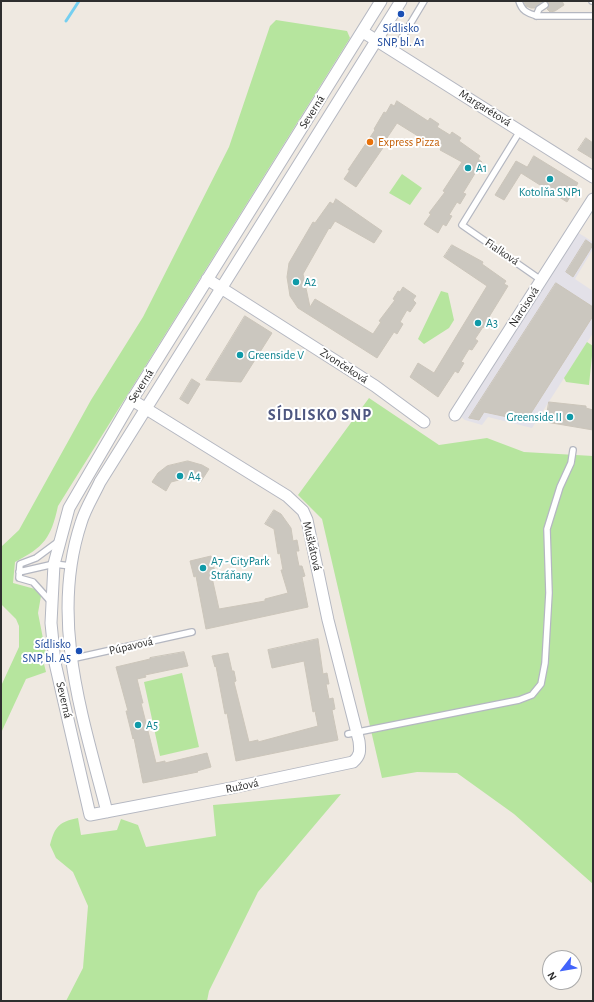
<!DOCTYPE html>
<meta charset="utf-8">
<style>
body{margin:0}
#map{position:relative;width:594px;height:1002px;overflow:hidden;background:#efe9e1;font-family:"Alegreya Sans",sans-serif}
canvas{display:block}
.frame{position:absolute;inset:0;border:2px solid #2e2e2e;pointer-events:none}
.north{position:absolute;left:542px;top:950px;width:40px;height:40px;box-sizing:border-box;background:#fff;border:1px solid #ababab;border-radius:50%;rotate:239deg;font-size:11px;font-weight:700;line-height:16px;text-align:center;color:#2e2e2e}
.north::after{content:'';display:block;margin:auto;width:14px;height:18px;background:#4264fb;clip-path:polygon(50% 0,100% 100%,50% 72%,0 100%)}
</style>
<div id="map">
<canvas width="594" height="1002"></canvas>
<div class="frame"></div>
<div class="north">N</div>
</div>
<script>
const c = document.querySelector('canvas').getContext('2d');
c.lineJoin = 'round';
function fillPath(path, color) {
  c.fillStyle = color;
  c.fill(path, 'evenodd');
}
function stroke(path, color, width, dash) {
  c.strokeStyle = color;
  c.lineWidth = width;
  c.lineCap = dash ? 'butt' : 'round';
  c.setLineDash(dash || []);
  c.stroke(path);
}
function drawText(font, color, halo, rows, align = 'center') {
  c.font = font + ' "Alegreya Sans",sans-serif';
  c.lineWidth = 4;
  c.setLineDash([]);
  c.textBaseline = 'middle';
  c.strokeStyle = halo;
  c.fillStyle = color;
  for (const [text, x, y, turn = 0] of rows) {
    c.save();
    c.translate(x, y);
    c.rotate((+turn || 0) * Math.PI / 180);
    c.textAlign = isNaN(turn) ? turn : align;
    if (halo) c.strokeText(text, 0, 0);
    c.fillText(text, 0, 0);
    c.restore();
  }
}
fillPath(new Path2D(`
 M577 232 593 242V249L575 279 593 291V333L532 428 488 417 482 425 465 420 461 417Z`), '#e3e1e8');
fillPath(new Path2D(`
 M276 20 347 31 350 38 58 506C51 538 44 547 15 562L13 583 35 589 41 596 38 613 46 654 42 656 46 672 26 679 1 733V686L19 647V626L16 619 1 604V547L19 530 91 400 143 317 229 147 270 26Z
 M402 174 422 188 410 205 389 193Z
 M441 291 448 293 454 320 449 328 424 344 418 339Z
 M587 342 593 346 589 385 566 382 564 378Z
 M369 398 439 445 487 438 524 452 593 456V884L514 814 457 773 417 772 382 778 322 519 298 495Z
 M182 673 199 747 160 756 144 682Z
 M341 794 258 892 209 991 207 1001H66L83 968 88 906 73 872 56 858 50 845C55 826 59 822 78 818L81 835 117 830 121 819 138 825 146 847 216 836 213 805Z`), '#b6e59e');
stroke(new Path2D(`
 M66 21 79 1`), '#75cff0', 3);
const building = new Path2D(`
 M524 1H544L535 8H531L526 6Z
 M546 1H562L564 5 555 11 550 12 547 9 549 3Z
 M397 101 428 121 430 118 439 124 437 127 450 135 452 132 461 138 459 141 480 156 478 159 482 162 463 193 466 194 460 204 457 202 449 215 452 216 446 226 443 224 438 233 424 224 431 214 429 213 445 192 443 191 462 162 440 150 441 148 427 139 426 141 397 123 385 141 387 142 356 187 344 179 350 170H348L375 130 374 129 384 112 386 113 391 104 394 106Z
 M586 138 593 143V159L578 150Z
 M534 156 578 183 567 202 521 173 504 200 495 195 516 161 527 167Z
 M336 199 382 231 374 243 335 221 330 229 329 228 303 274 310 307 315 299 373 334 381 322 379 321 395 300 393 299 398 291 400 292 403 287 416 296 413 300 416 303 410 312 407 310 400 322 403 324 397 334 394 332 377 358 298 308 290 296 287 277 289 263 313 222 315 223 330 202 333 204Z
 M586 240 593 245 573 277 566 272Z
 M452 245 483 262 482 264 506 281 504 284 508 286 489 317 492 319 486 328 483 327 475 339 478 341 472 350 469 349 461 362 464 363 458 373 455 371 438 397 410 377 418 363 434 373 487 286 444 257Z
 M556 283 593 307V316L526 421 484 412 479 420 469 418Z
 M245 316 272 333 241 382 206 380Z
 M192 379 200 384 188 404 180 399Z
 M549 402 586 406V408L593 410V430L546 422Z
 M188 461 202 465 209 469 200 483 191 477 171 482 166 491 152 482 158 473 167 466Z
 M274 510 281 514 291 528 293 541 297 540 299 551H296L299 566H302L305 576 302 577 308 607 206 629 196 576 194 577 190 561 211 556 215 572 211 573 219 609 265 601V599L288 593 281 570H283L280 553 278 554 274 529 265 524Z
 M318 639 323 674 327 673 329 684H326L329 699 333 698 335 709 332 710 338 740 236 761 227 713 225 714 216 666 215 667 212 656 228 653 232 671H234L236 681 234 682 249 742 258 740V742L318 726 315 711 313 712 304 661 272 668 268 650Z
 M184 652 188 666 145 675 146 677 137 679 143 703H141L156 763 165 761V763L207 753 211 767 197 771 198 772 143 783 134 738 133 739 126 711H128L116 667 150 659V658Z`);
fillPath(building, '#cbc7bf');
stroke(building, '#cbc5ba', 1);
const service = new Path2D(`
 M519 1C522 11 527 13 537 16H593
 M592 1H593
 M536 16 539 9 545 5
 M394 51 424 1
 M520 131 462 225 541 280
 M19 572 54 564 71 566
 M51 602 33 582 19 578 20 564 36 558 59 541
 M71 659 192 632
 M348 734 519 700 532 695 541 684 545 663 549 593 547 529 560 487 571 463 573 450`);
const minor = new Path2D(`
 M363 32 593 177
 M207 279 375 386 424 422
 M132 400 287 496 303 511 307 520 328 620 359 741C360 750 361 755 353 762L231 788 90 815 55 663 51 623 54 564 69 508 132 400 381 1
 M455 415 593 199
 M107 812C83 718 49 620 81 523 85 509 94 495 100 482L401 1`);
stroke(service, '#b4b7c1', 8);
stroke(minor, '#b4b7c1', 13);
stroke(service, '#fff', 5.5);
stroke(minor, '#fff', 11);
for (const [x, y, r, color] of [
 [401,14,4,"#1a4fb4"],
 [370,142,4,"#e8710a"],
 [468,168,4,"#0f9aa8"],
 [550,179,4,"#0f9aa8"],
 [296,282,4,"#0f9aa8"],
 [478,323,4,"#0f9aa8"],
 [240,355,4,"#0f9aa8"],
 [570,417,4,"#0f9aa8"],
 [180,476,4,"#0f9aa8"],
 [203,568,4,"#0f9aa8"],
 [79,651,4,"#1a4fb4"],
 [138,725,4,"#0f9aa8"]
]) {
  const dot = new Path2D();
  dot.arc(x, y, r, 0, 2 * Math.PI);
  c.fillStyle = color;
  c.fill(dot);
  stroke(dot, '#fff', 1.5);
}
drawText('12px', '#164399', '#fff', [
 ["Sídlisko",401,28],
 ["SNP, bl. A1",401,42],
 ["Sídlisko",71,644,"right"],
 ["SNP, bl. A5",71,658,"right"]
]);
drawText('12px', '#2e2e2e', '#fff', [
 ["Margarétová",485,108,32],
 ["Severná",312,112,-58],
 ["Fialková",502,252,34],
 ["Narcisová",524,307,-57],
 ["Zvončeková",344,366,33],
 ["Severná",141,386,-58],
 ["Muškátová",312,546,77],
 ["Púpavová",131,646,-13],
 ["Severná",64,700,77],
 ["Ružová",242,786,-12]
]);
drawText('12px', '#c56008', '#fff', [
 ["Express Pizza",378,142]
], 'left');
drawText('12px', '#0d838f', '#fff', [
 ["A1",476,168],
 ["Kotolňa SNP1",550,192,"center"],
 ["A2",304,282],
 ["A3",486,323],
 ["Greenside V",248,355],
 ["Greenside II",562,417,"right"],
 ["A4",188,476],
 ["A7 - CityPark",211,561],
 ["Stráňany",211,575],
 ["A5",146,725]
], 'left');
c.letterSpacing = '1px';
drawText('bold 16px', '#4d5680', '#fff', [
 ["SÍDLISKO SNP",320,415]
]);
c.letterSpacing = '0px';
</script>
